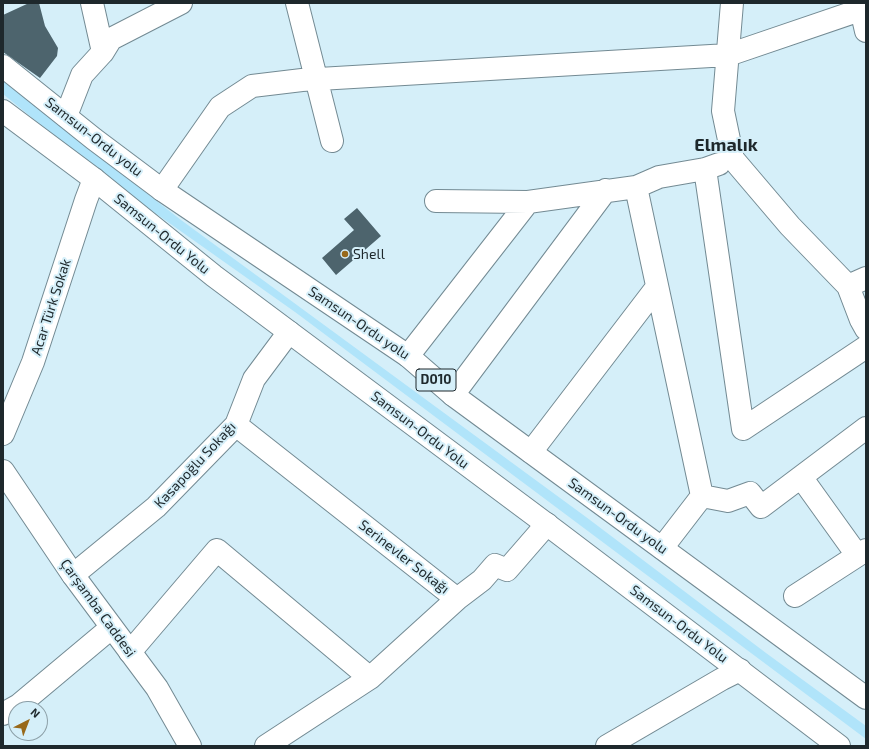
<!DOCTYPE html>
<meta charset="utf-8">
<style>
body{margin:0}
#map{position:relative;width:869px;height:749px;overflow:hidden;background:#d5eff9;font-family:"Exo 2",sans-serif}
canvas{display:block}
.frame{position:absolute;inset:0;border:4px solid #1e282c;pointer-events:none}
.north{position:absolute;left:8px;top:701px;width:40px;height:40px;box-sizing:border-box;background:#d5eff9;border:1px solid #8c9fa7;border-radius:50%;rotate:42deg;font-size:11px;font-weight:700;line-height:16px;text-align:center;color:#1e282c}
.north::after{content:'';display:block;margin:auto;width:14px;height:18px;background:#98691a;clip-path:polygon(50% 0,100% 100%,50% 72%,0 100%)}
</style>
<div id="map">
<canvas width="869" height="749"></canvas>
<div class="frame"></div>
<div class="north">N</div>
</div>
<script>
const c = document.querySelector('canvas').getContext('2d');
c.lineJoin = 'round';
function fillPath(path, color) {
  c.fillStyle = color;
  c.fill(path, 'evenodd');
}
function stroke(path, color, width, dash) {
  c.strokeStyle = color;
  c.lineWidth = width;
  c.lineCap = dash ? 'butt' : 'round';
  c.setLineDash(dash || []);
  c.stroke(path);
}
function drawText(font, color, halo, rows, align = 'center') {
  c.font = font + ' "Exo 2",sans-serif';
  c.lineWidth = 4;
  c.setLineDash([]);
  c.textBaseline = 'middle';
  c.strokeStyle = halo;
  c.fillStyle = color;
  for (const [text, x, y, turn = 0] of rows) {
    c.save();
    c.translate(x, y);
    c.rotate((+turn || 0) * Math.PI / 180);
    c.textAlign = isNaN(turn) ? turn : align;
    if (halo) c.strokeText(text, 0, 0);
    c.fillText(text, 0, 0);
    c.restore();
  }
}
fillPath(new Path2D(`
 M3 81 181 220 586 517 766 653 866 726V739L295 312 107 179 3 94Z`), '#b0e4fa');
fillPath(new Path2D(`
 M29 3H39L45 26 58 48 57 56 40 78 3 52V15Z
 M357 208 381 236 336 275 322 258 354 230 344 219Z`), '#4d646d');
const minor = new Path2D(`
 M92 3 103 52
 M297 3 332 141
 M732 3 723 111 733 159 790 226 848 286 861 320 866 329
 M862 3 861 9 866 31
 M66 116 82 75 103 52 111 39 181 3
 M705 169 743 429 866 347
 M636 187 702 496
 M162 190 220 107 252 86 302 80 728 55 866 8
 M528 202 636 187 659 177 705 169 719 164
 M848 286 866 278
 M408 356 528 202 436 201
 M453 395 606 190
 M236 425 457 599 370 678 266 746
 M3 434 33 362 86 200 94 179
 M531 452 657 287
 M801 477 857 555
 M662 548 702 496 728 501 750 493 761 507 866 428
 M73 575 156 507 236 425 254 379 289 332
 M795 596 866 550
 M457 599 482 580 495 565 507 570 547 524
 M130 652 217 550 370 678
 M3 714 19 705 111 628
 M607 746 722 679 740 670`);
const major = new Path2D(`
 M3 471 73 575 157 688 190 746`);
const highway = new Path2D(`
 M3 66 94 139 162 190 408 356 453 395 866 698
 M3 111 94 179 214 276 557 532 839 746`);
stroke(minor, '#738a93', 24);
stroke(major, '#738a93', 24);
stroke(highway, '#738a93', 24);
stroke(minor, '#fff', 22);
stroke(major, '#fff', 22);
stroke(highway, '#fff', 22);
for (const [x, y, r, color] of [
 [345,254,4,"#98691a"]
]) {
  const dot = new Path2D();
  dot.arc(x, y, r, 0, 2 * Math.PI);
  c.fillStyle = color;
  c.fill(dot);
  stroke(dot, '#d5eff9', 1.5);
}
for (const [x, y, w] of [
 [436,380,40]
]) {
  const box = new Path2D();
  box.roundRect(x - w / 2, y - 11, w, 22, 3);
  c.fillStyle = '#d5eff9';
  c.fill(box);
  stroke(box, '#1e282c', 1);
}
drawText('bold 13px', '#1e282c', null, [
 ["D010",436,380]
]);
drawText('14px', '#1e282c', '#d5eff9', [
 ["Samsun-Ordu yolu",94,137,38],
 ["Samsun-Ordu Yolu",162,234,39],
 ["Acar Türk Sokak",51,307,-72],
 ["Samsun-Ordu yolu",359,323,34],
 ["Samsun-Ordu Yolu",420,430,37],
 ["Kasapoğlu Sokağı",195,465,-47],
 ["Samsun-Ordu yolu",618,516,36],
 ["Serinevler Sokağı",404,557,38],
 ["Çarşamba Caddesi",98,608,54],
 ["Samsun-Ordu Yolu",679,624,37]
]);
drawText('14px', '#1e282c', '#d5eff9', [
 ["Shell",353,254]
], 'left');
drawText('bold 18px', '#1e282c', '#d5eff9', [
 ["Elmalık",726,145]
]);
</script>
